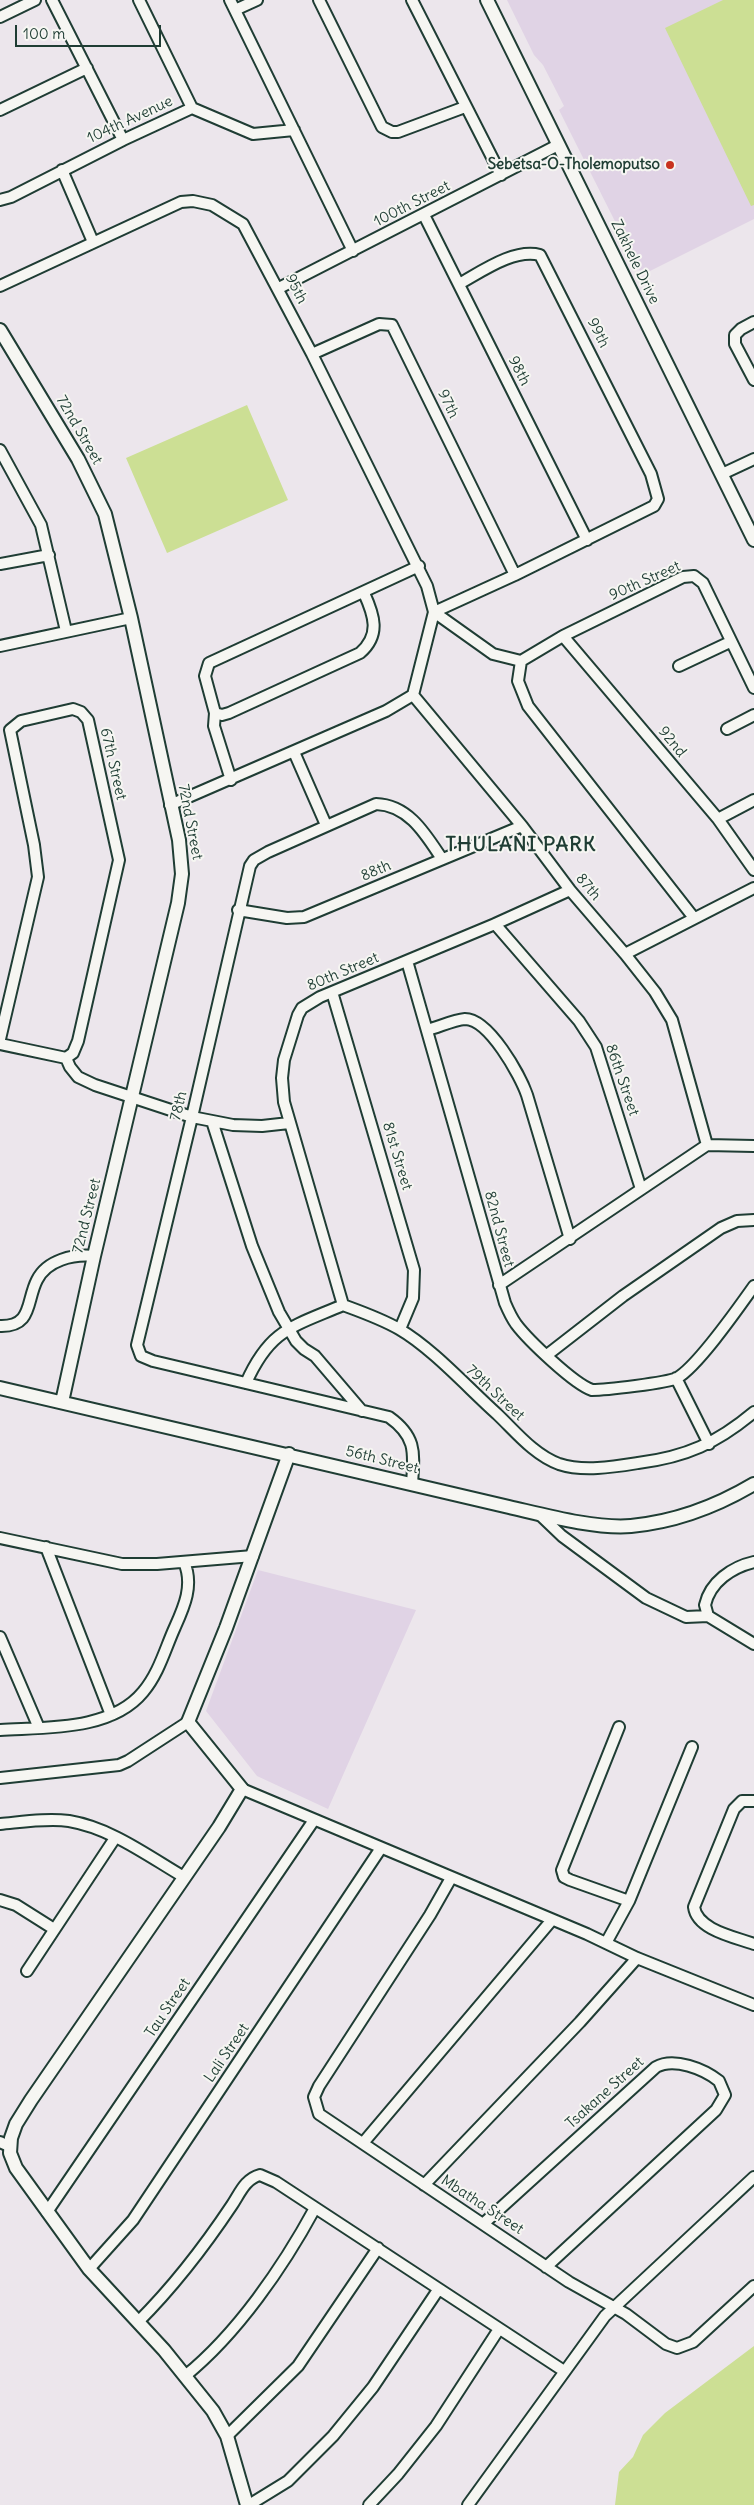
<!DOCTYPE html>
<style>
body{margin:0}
#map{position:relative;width:754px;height:2505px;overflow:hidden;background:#ece6ec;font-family:Delius,sans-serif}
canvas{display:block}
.scale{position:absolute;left:15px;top:25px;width:146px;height:22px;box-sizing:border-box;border:2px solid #1f3d34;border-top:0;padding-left:6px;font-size:15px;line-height:18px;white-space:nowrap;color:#1f3d34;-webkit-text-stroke:4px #f6f6f2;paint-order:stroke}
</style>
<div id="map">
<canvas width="754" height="2505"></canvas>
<div class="scale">100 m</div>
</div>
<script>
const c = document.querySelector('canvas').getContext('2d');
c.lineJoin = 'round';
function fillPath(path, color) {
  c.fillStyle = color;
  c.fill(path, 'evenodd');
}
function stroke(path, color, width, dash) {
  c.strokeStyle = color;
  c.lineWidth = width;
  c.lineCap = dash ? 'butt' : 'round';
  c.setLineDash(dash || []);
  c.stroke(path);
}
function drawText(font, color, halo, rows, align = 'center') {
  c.font = font + ' Delius,sans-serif';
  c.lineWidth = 4;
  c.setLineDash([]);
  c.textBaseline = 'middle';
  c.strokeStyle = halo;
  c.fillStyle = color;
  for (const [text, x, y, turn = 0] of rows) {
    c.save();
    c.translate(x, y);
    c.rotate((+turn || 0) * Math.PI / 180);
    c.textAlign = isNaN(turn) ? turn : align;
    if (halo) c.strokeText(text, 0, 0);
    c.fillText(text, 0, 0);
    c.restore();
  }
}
fillPath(new Path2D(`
 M507 0H754V219L642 275 559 110 564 106 543 65 534 55Z
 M258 1570 416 1610 328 1809 257 1776 206 1711Z`), '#e0d3e5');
fillPath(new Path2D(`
 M723 0H754V205L751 206 665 28Z
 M247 405 288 500 167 553 126 458Z
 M754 2346V2505H615L619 2472 633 2457 643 2435 665 2413Z`), '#ccdf94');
const minor = new Path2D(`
 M52 0 123 140
 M139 0 192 108
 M230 0 353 251
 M319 0 382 127 392 132H398L465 107
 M412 0 501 175
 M235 10 257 0
 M0 17 35 0
 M192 108 253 134 294 130
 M0 110 87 68
 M62 170 93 242
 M0 200 11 197 123 140 192 108
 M424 215 587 540
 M0 286 181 202 193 201 212 205 243 224 312 354 427 586 434 612 413 695
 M279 288 558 145
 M754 322 741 329 735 335V344L754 380
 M312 354 379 324 392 325 515 575
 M0 450 41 525 66 631
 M722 474 754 459
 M0 564 49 555
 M364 593C374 615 381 635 360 653L229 713 222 715 215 713 205 676 209 663 419 566
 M434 612 515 575 654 506 658 499 651 474 540 255C514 248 481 272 459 284
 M434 612 493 654 521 661
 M563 636 718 819 754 870
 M0 646 131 618
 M679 666 730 642
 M413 695 522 826 570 890 625 954 655 992 672 1020 707 1145
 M215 713 214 726 231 780
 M727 729 754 715
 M294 752 326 825
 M170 805 386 711 413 695
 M718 819 754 800
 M238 910 287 918 304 917 522 826
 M694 918 528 706 518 681 521 661 563 636 683 577 694 576 703 583 754 688
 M495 924 579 1021 596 1047 641 1189
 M625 954 754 888
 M407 961 505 1303C508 1310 511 1317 516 1324 528 1340 574 1384 592 1390 605 1390 667 1383 677 1378 698 1366 739 1307 754 1286
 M332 992 414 1270 413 1298 400 1329
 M427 1030C439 1027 453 1020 465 1019 489 1019 520 1075 527 1095L570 1239
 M0 1039 38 877 34 845 10 730 21 721 73 709 81 712 88 720 119 860 78 1041 73 1053 66 1058
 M0 1044 66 1058
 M66 1058 70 1067 78 1077 95 1085 192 1117 233 1125 262 1126 289 1123
 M212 1121 252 1246 279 1312 296 1341 304 1349 315 1356 362 1411
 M707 1145 754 1146
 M499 1285 707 1145
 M343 1305 284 1102 282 1078 284 1060 298 1015 302 1008 320 997 495 924 570 890
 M0 1326C33 1327 26 1301 37 1280 47 1260 73 1254 94 1256
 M547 1355 623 1296 721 1228 737 1221 754 1220
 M676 1378 709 1444
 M246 1383C270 1329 292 1327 343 1305 362 1312 382 1319 399 1329 432 1348 468 1388 497 1414 515 1431 534 1455 559 1464 583 1472 613 1467 638 1463 686 1457 717 1443 754 1412
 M412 1484C414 1453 417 1437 389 1417L153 1361 141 1356 137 1345 192 1117 250 866 254 860 268 852 376 804C409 805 426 835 442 859
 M539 1514 562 1536 646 1598 686 1617 708 1616
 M0 1538 122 1564H157L253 1556
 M46 1547 111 1715
 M708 1616 705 1605C710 1582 732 1567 754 1562
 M708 1616 754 1644
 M0 1637 39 1728
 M619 1727 562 1870 564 1877 570 1880 629 1901
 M0 1730C45 1727 111 1731 143 1692 159 1673 165 1649 175 1627 184 1607 194 1585 184 1562
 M0 1778 119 1765 128 1761 188 1722
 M242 1789 587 1934 637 1958 754 2005
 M754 1801H742L734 1809 694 1907C697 1930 735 1937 754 1944
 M0 1824C22 1822 47 1818 69 1821 111 1828 148 1856 184 1877
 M451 1878 430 1915 319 2086 314 2097 319 2114 569 2282 626 2314 666 2344 677 2348 693 2342 754 2286
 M0 1900 16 1905 54 1929
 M606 1943 629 1901 692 1747
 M27 1971 115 1838
 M0 2142 9 2146
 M363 2143 551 1921
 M424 2185 580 2022 637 1958
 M47 2212 314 1820
 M483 2224 656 2067C674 2057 704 2069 719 2081L725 2095 716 2110 546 2267
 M89 2269 133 2220 381 1848
 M138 2322C174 2286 204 2247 232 2205 240 2193 245 2179 260 2175L276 2182 564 2371
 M185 2376C237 2334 283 2267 315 2208
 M227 2436 298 2366 378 2248
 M249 2505 288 2481 333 2436 373 2387 438 2290
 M369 2505 398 2474 436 2426 499 2329
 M468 2505 605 2316 754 2177`);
const tertiary = new Path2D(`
 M487 0 754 540
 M0 330 78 459 105 514 131 618 179 840 182 874 178 903 94 1256 62 1402
 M0 1388 509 1507C544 1515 595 1529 631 1526 674 1522 717 1506 754 1484
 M247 2505 227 2436 213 2411 164 2350 89 2269 16 2168 10 2153 11 2138 16 2124 31 2100 219 1827 242 1789 188 1722 226 1628 289 1454`);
stroke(minor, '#1f3d34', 14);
stroke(tertiary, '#1f3d34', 16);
stroke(minor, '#f6f6f2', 10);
stroke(tertiary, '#f6f6f2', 12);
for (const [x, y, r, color] of [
 [670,165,5,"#c8321e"]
]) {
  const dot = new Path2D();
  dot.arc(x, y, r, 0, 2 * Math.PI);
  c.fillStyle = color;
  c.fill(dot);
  stroke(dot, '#f6f6f2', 2);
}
drawText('15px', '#1f3d34', '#f6f6f2', [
 ["104th Avenue",130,120,-25],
 ["100th Street",412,204,-27],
 ["Zakhele Drive",635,262,64],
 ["95th",296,289,63],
 ["99th",598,333,64],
 ["98th",519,371,63],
 ["97th",448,404,64],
 ["72nd Street",79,430,60],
 ["90th Street",645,581,-24],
 ["92nd",672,742,50],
 ["67th Street",113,764,77],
 ["72nd Street",190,822,79],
 ["88th",376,871,-23],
 ["87th",588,887,50],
 ["80th Street",343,972,-23],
 ["86th Street",622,1080,71],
 ["78th",179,1106,-77],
 ["81st Street",397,1156,73],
 ["72nd Street",87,1216,-76],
 ["82nd Street",499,1229,75],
 ["79th Street",495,1393,43],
 ["56th Street",382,1460,14],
 ["Tau Street",168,2008,-56],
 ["Lali Street",227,2053,-56],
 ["Tsakane Street",605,2093,-42],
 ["Mbatha Street",482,2205,33]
]);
drawText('bold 15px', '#1f3d34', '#f6f6f2', [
 ["Sebetsa-O-Tholemoputso",660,165]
], 'right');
c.letterSpacing = '1px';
drawText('bold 20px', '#1f3d34', '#f6f6f2', [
 ["THULANI PARK",521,845]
]);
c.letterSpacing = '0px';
</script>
